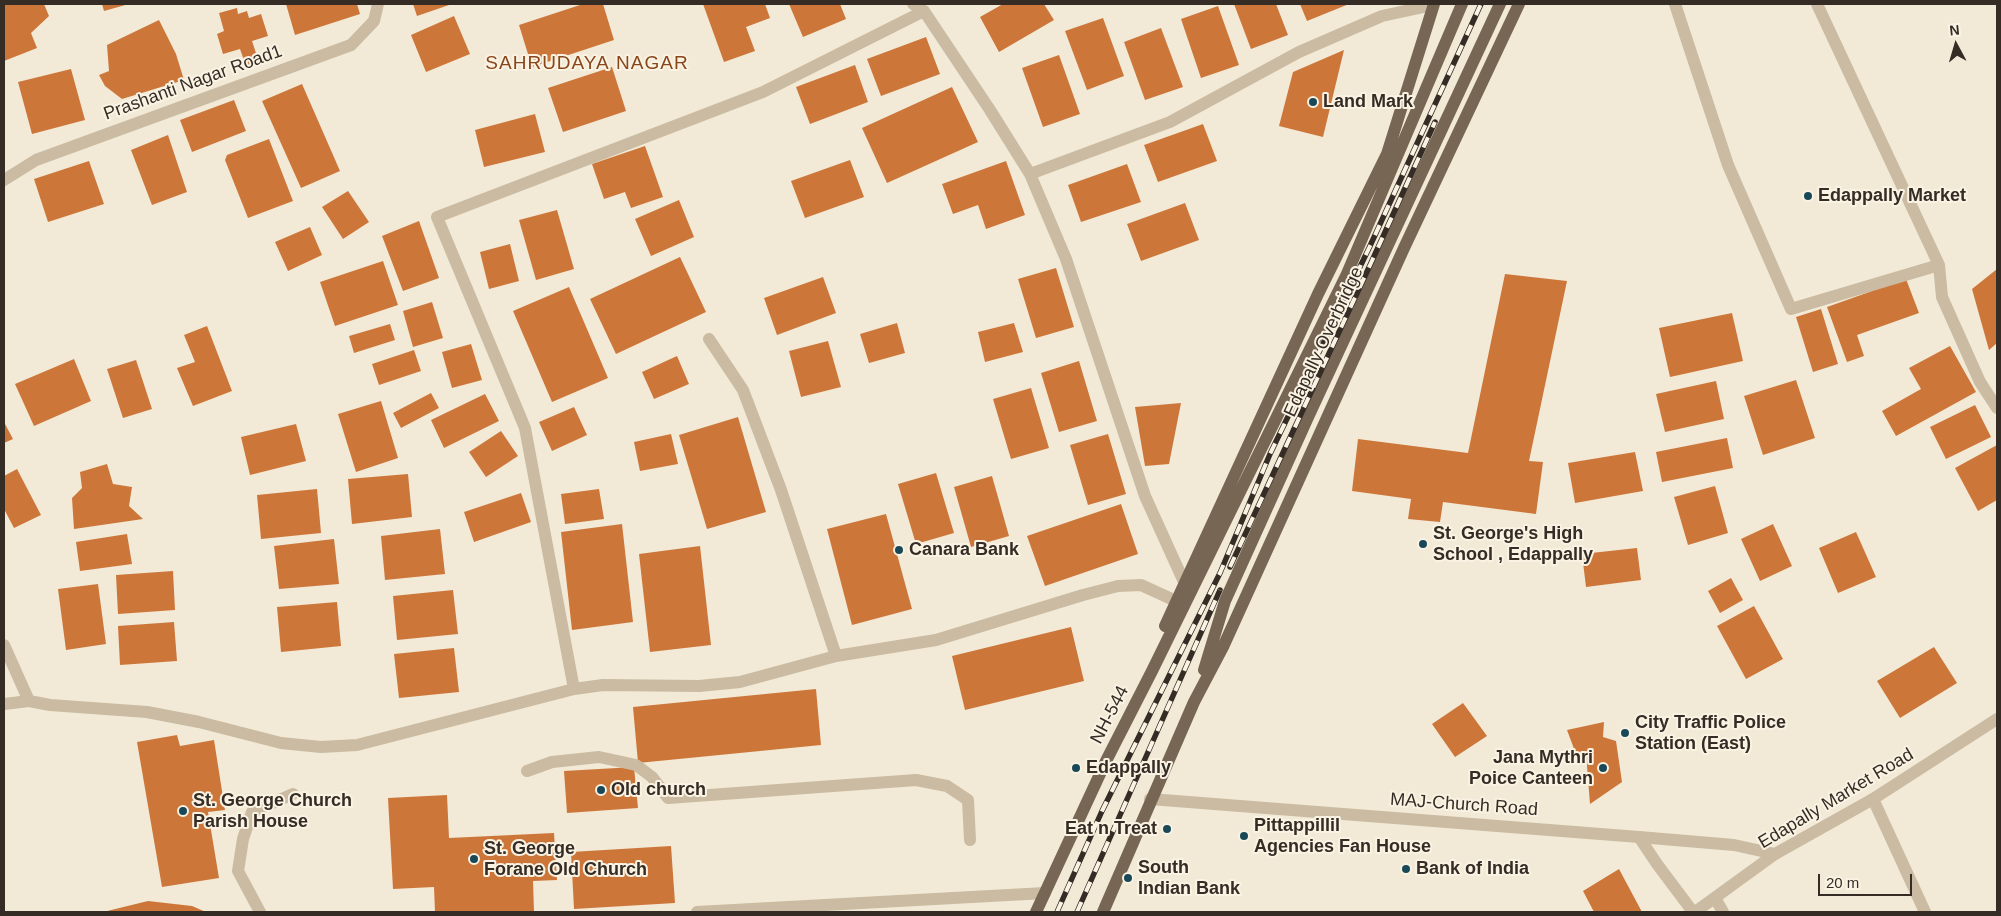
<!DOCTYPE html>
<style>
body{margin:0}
#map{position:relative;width:2001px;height:916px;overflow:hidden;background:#f2ead6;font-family:Arial,sans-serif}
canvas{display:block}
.frame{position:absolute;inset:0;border:5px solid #352c25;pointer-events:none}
.north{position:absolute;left:1931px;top:20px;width:50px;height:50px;-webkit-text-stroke:4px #faf3e3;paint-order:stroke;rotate:354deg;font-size:14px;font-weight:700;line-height:20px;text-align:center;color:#352c25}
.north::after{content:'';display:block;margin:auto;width:18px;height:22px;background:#352c25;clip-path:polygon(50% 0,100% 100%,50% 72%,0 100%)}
.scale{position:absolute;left:1818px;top:874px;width:94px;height:22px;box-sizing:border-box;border:2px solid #352c25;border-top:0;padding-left:6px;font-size:15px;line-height:18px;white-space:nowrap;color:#352c25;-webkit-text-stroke:4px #faf3e3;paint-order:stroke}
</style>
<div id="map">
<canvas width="2001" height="916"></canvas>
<div class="frame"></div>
<div class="north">N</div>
<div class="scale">20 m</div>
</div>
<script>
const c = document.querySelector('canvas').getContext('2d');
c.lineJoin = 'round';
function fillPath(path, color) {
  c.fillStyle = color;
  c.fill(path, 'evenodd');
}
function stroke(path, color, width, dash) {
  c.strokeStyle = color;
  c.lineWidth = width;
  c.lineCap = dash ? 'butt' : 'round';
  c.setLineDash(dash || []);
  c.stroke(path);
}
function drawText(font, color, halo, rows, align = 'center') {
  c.font = font + ' Arial,sans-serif';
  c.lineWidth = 4;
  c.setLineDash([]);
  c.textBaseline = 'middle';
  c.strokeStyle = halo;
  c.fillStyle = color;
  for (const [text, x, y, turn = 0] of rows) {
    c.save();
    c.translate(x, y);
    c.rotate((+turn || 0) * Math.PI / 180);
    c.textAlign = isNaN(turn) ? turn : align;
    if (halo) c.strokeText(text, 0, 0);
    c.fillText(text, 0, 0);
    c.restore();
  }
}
fillPath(new Path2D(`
 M4 4H44L49 16 31 33 37 48 4 61Z
 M102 4H129L104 11Z
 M286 4H357L360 14 295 35Z
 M413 4H452L417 16Z
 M583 4H603L614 40 532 67 519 25Z
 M703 4H765L770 18 746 27 755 51 724 62Z
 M789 4H840L846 19 803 37Z
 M1003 4H1044L1054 20 999 52 980 17Z
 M1234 4H1276L1288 35 1251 49Z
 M1300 4H1349L1307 21Z
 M1218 6 1239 65 1201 78 1181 19Z
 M237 8 238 14 247 11 249 18 261 14 268 36 252 41 259 62 246 66 240 49 223 54 217 34 224 31 219 13Z
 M454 16 470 54 426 72 411 35Z
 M1103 18 1124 76 1087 90 1065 31Z
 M159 20 176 54 184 80 122 99 105 86 99 75 109 71 107 45Z
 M1161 28 1183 87 1145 100 1124 42Z
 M926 37 940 74 881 96 867 59Z
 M1344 50 1323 137 1279 126 1293 72Z
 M1059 55 1080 114 1043 127 1022 68Z
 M855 65 868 102 810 124 796 87Z
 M612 67 626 111 563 132 548 88Z
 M71 69 85 120 32 134 18 82Z
 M302 84 340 171 301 188 262 101Z
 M952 87 978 142 887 183 862 128Z
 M234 100 246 131 192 152 180 120Z
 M535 114 545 152 484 167 475 130Z
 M1203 124 1217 161 1158 182 1144 145Z
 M168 135 187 192 152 205 131 150Z
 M269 139 293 201 248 218 225 160 227 155Z
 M645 146 663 197 631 208 625 192 604 199 592 164Z
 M850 160 864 197 805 218 791 181Z
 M89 161 104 204 48 222 34 179Z
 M1006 161 1025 215 986 229 978 205 953 214 942 184Z
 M1127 164 1141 202 1081 222 1068 185Z
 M348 191 369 222 343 239 322 207Z
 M679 200 694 237 651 256 635 219Z
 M1185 203 1199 240 1141 261 1127 224Z
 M557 210 574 269 536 280 519 220Z
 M419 221 439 278 403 291 382 236Z
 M310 227 322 255 288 271 275 242Z
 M510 244 519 281 489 289 480 252Z
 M680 257 706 312 616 354 590 299Z
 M383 261 398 305 335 326 320 282Z
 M1056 268 1074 327 1036 338 1018 279Z
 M1997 269V343L1989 350 1972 289Z
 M1505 274 1567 281 1529 461 1543 462 1536 514 1443 502 1440 522 1408 519 1411 499 1352 491 1358 439 1468 453Z
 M823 277 836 313 777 335 764 298Z
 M1906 279 1919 313 1857 335 1864 356 1847 362 1827 307Z
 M569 287 608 378 552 402 513 311Z
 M432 302 443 338 413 347 403 311Z
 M1821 309 1838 364 1813 372 1796 317Z
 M1732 313 1743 361 1670 377 1659 328Z
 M897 323 905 353 869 363 860 334Z
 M1014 323 1023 352 985 362 978 332Z
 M390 324 395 340 354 353 349 336Z
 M207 326 232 391 193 406 177 368 195 362 184 335Z
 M828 341 841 387 801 397 789 351Z
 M471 344 482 380 452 388 442 352Z
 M1950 346 1976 392 1896 436 1882 411 1921 389 1909 368Z
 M414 350 421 371 379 385 372 364Z
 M677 356 689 384 654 399 642 372Z
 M74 359 91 401 34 426 15 384Z
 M136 360 152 409 123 418 107 369Z
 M1079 361 1097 421 1059 432 1041 373Z
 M1796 380 1815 438 1763 455 1744 396Z
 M1716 381 1724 419 1665 432 1656 394Z
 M1031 388 1049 448 1011 459 993 399Z
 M431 393 439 408 401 428 393 413Z
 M485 394 499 421 444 448 431 420Z
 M381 401 398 458 356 472 338 414Z
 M1181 403 1169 464 1145 466 1135 407Z
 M1975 405 1991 437 1946 459 1930 427Z
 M574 407 587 435 552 451 539 422Z
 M738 417 766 512 707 529 679 435Z
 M4 422 13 439 4 443Z
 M296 424 306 461 250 475 241 437Z
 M501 431 518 456 486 477 469 452Z
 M671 434 678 464 640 471 634 442Z
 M1108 434 1126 494 1088 505 1070 445Z
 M1727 438 1733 468 1662 482 1656 452Z
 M1997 445V500L1978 511 1955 468Z
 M1635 452 1643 491 1575 503 1568 463Z
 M107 464 113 484 132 487 129 506 143 519 74 529 72 498 82 488 80 472Z
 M17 469 41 515 14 528 4 509V476Z
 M936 473 954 533 916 544 898 484Z
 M408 474 412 517 352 524 348 479Z
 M992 476 1009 536 971 547 954 487Z
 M1715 486 1728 533 1688 545 1674 497Z
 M317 489 321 533 261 539 257 495Z
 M599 489 604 519 565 524 561 494Z
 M521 493 531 522 474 542 464 512Z
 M1121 504 1138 554 1045 586 1027 536Z
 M886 514 912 609 852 625 827 529Z
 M622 524 633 622 572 630 561 532Z
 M1773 524 1792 566 1760 581 1741 539Z
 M440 529 445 574 385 580 381 536Z
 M1856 532 1876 577 1838 593 1819 548Z
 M127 534 132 564 80 571 76 542Z
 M334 539 339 584 279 589 274 546Z
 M700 546 711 645 650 652 639 554Z
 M1637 548 1641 580 1586 587 1582 554Z
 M173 571 175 610 118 614 116 575Z
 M1731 578 1743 600 1720 613 1708 591Z
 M98 584 106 644 66 650 58 589Z
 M453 590 458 634 397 640 393 596Z
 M337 602 341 646 281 652 277 607Z
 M1754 606 1783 659 1746 679 1717 626Z
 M174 622 177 661 120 665 118 626Z
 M1071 627 1084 681 965 710 952 656Z
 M1934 647 1957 683 1900 718 1877 681Z
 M454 648 459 692 399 698 394 654Z
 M816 689 821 745 638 763 633 707Z
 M1463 703 1487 736 1455 757 1432 724Z
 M1604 722 1603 737 1616 741 1622 782 1590 804 1586 753 1576 754 1567 730Z
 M177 735 180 746 214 740 225 810 208 812 219 878 162 887 137 742Z
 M634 767 638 808 567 813 564 771Z
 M447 795 449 838 554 833 557 880 533 881 534 912H435L434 887 393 889 388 798Z
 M671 846 675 903 574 909 571 852Z
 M1619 869 1642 912H1594L1583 891Z
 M148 901 192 906 206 912H103Z`), '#cd763a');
stroke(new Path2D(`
 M527 771 552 762 599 757 636 765 652 777 668 798 916 780 947 786 968 800 970 840
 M1715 898 1723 912
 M260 912 238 871 243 839 252 812 293 794
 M697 912 1045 893`), '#cabba2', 12);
stroke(new Path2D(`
 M1639 837 1657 864 1693 912`), '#cabba2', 12);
stroke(new Path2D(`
 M913 4 924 11 990 110 1030 174 1066 259 1145 496 1184 582
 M1675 4 1728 165 1791 309 1939 265
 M1817 4 1939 265 1942 297 1980 382 1997 408
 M1030 174 1170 122 1299 52 1382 16 1433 5
 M4 180 36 160 351 45 374 21 378 4
 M709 339 743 390 781 490 836 656
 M4 645 29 701
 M574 689 525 428 437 217 763 92 924 11
 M4 704 29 701 50 705 147 712 199 722 281 743 321 747 357 745 574 689 603 685 699 686 740 682 836 656 936 640 1083 595 1118 586 1141 585 1176 601
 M1150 799 1639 837 1734 845 1775 854`), '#cabba2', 12);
stroke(new Path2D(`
 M1873 799 1925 912
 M1695 912 1775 854 1873 799 1997 719`), '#cabba2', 12);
stroke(new Path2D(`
 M1165 626 1318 294 1387 154 1434 4
 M1204 670 1225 601 1309 415 1500 4
 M1036 912 1106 761 1152 671 1346 276 1462 4
 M1103 912 1194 702 1223 647 1404 248 1519 4`), '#786655', 12);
const rail = new Path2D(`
 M1230 567 1371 263 1435 122
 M1057 912 1102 811 1220 573 1270 454 1370 246 1481 4
 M1077 912 1220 590`);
stroke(rail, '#352c25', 5.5);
stroke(rail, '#faf3e3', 4, [11]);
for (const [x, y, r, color] of [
 [1313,102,5,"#194958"],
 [1808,196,5,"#194958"],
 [1423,544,5,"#194958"],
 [899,550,5,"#194958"],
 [1625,733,5,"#194958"],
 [1076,768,5,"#194958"],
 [1603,768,5,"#194958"],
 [601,790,5,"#194958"],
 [183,811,5,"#194958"],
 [1167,829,5,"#194958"],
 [1244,836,5,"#194958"],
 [474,859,5,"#194958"],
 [1406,869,5,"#194958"],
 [1128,878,5,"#194958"]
]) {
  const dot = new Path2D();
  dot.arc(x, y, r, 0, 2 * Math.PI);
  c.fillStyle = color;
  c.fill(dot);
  stroke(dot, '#faf3e3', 2);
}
drawText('18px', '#352c25', '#faf3e3', [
 ["Prashanti Nagar Road1",193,83,-20],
 ["Edapally Overbridge",1324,342,-65],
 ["NH-544",1110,715,-63],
 ["Edapally Market Road",1836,799,-31],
 ["MAJ-Church Road",1464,805,4]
]);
drawText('bold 18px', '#352c25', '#faf3e3', [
 ["Land Mark",1323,102],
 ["Edappally Market",1818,196],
 ["St. George's High",1433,534],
 ["School , Edappally",1433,555],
 ["Canara Bank",909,550],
 ["City Traffic Police",1635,723],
 ["Station (East)",1635,744],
 ["Jana Mythri",1593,758,"right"],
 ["Poice Canteen",1593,779,"right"],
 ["Edappally",1086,768],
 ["Old church",611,790],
 ["St. George Church",193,801],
 ["Parish House",193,822],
 ["Pittappillil",1254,826],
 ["Agencies Fan House",1254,847],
 ["Eat n Treat",1157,829,"right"],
 ["St. George",484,849],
 ["Forane Old Church",484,870],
 ["South",1138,868],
 ["Indian Bank",1138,889],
 ["Bank of India",1416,869]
], 'left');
c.letterSpacing = '1px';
drawText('19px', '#88461a', '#faf3e3', [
 ["SAHRUDAYA NAGAR",587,64]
]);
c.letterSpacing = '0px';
</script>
